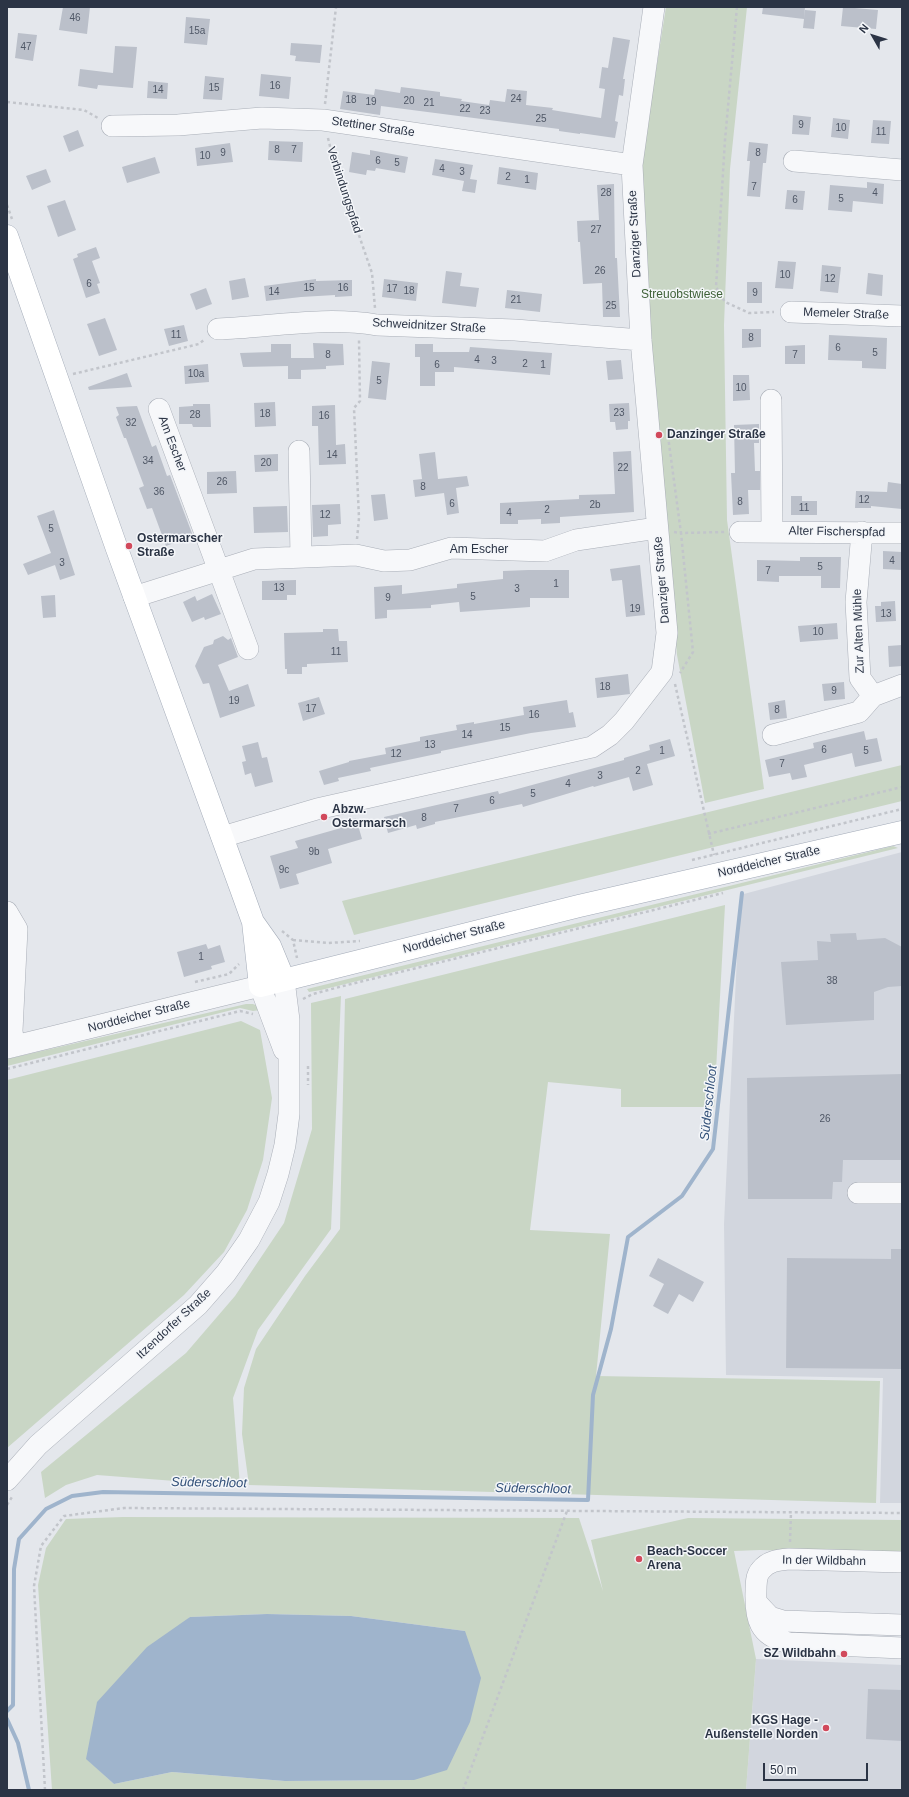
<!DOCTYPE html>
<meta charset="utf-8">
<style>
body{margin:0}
#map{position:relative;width:909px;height:1797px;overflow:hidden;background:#e4e7ec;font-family:Arial,sans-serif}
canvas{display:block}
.frame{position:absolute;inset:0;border:8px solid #2b3445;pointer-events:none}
.north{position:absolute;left:853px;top:16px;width:40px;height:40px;-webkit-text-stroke:3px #f4f6f9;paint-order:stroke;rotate:309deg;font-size:11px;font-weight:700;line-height:16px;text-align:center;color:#2b3445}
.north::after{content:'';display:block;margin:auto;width:14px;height:18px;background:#2b3445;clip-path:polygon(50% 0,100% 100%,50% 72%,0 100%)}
.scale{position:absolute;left:763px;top:1763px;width:105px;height:18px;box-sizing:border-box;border:2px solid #2b3445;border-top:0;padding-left:5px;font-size:12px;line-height:14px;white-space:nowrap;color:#2b3445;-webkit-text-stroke:3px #f4f6f9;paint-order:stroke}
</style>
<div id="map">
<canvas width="909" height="1797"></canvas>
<div class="frame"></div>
<div class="north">N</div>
<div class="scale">50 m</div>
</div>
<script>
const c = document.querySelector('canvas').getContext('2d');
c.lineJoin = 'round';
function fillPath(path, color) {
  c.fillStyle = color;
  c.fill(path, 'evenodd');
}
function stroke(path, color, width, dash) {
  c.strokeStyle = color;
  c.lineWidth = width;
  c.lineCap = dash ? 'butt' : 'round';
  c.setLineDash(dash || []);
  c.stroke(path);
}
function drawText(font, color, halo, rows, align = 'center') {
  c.font = font + ' Arial,sans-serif';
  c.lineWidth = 3;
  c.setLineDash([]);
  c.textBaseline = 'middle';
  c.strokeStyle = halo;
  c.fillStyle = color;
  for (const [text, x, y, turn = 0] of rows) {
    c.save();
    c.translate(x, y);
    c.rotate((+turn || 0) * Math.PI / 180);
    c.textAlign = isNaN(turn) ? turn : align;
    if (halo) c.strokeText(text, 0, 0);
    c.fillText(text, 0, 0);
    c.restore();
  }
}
fillPath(new Path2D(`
 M902 852V1503H880L883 1378 726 1375 724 1224 740 895Z
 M756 1659 902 1665V1790H746Z`), '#d2d6de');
fillPath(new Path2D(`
 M666 7H747L730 169 724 325 727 520 764 789 705 803 677 655 648 340 641 165Z
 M902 765V801L354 935 342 901Z
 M893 846 898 848 321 990 309 992 307 989Z
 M725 905 714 1107H621V1089L548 1082 530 1230 610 1234 596 1376 880 1381 876 1503 249 1485 242 1434 244 1388 256 1349 305 1276 340 1229 345 999Z
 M341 996 331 1229 258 1330 233 1398 240 1486 97 1475 66 1485 45 1498 41 1472 186 1353 235 1296 284 1223 312 1129 311 1003Z
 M246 1004H253L260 1007V1010L253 1011 240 1008 7 1066V1059Z
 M241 1021 260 1030 272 1098 263 1160 247 1210 224 1252 184 1295 7 1448V1080Z
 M123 1517 579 1518 603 1591 591 1540 688 1518 902 1520V1554L760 1550 734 1551 756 1659 746 1790H52L38 1585 46 1548 66 1519ZM267 1614 351 1616 465 1631 414 1780 285 1781 172 1772 114 1784 87 1759 190 1617Z`), '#c9d6c5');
fillPath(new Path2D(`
 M267 1614 351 1616 465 1631 481 1678 470 1722 447 1770 414 1780 285 1781 172 1772 114 1784 86 1759 97 1702 147 1647 190 1617Z`), '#9fb4cc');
stroke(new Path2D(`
 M7 1711 13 1705 14 1569 19 1539 46 1509 72 1496 103 1492 588 1500 593 1395 611 1329 628 1237 682 1196 713 1149 742 893
 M7 1719 18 1743 29 1790`), '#9fb4cc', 4);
fillPath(new Path2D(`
 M63 7H90L87 34 59 30Z
 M763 7H805L804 19 762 14Z
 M843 7 878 10 876 29 841 26Z
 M805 10 816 11 814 29 803 28Z
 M186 17 210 19 207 45 184 43Z
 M18 33 37 35 33 61 15 58Z
 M613 37 630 40 623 79H625L623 96 619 95 615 121 618 122 615 138 580 133V134L559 131V129L381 106 380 115 340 109 343 91 374 95 375 89 400 93 401 87 440 92V96L462 99 461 101 489 105 490 100 505 102 507 89 527 91 526 105 553 108 552 110 601 118 605 89 599 88 602 67 608 68Z
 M291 43 322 45 320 63 295 61 296 56 290 55Z
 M115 46 137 47 133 88 98 85 97 89 78 86 80 69 113 73Z
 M261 74 291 77 289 99 259 96Z
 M205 76 224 78 222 100 203 99Z
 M148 81 168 83 167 99 147 98Z
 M793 115 811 117 809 135 792 134Z
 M833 118 850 120 848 139 831 137Z
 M873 120 891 121 889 144 871 143Z
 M78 130 84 146 69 152 63 136Z
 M269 141 303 142 302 162 268 160Z
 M749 142 768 144 766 163H763L760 197 747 196 750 161H747Z
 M230 143 233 162 197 166 195 148Z
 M370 150 408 157 405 173 376 168 375 171 367 170 366 175 349 172 352 152 370 155Z
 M155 157 160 173 127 183 122 167Z
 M435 159 473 165 470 179 477 180 475 193 462 191 464 181 432 175Z
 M499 167 538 173 536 190 497 184Z
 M46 169 51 182 32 190 26 176Z
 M867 182 884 184 883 204 853 201 852 212 828 210 830 185 867 188Z
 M614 184 615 258H617L620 317H603L602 283 583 284 580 242H578L577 221 599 220 597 185Z
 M787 190 805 191 803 210 785 209Z
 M65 200 76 230 58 237 47 206Z
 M96 247 100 258 92 261 100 283 97 284 100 293 86 298 73 259 78 257 77 254Z
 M778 261 796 262 793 289 775 288Z
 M822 265 841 267 838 293 820 291Z
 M446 271 462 273 460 286 479 288 476 307 442 303Z
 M868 273 883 275 882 296 866 294Z
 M245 278 249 297 232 300 229 281Z
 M316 279V281L352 280V296L335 297V295L301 297 266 301 264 286Z
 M384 279 418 283 416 301 382 297Z
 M747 282H762V303H747Z
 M206 288 212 304 196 310 190 294Z
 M507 290 542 294 540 312 505 308Z
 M105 318 117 350 99 356 87 324Z
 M184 325 188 341 169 346 164 329Z
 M742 329H761V347L742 348Z
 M829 335 887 338 886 369 862 368V361L828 360Z
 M313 343 343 344 344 365 326 366V369L301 370V379H288V366L243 367 240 353 271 352V344H291V358H314Z
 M415 344H433V352H469L470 347 552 353 550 375 454 367V372H435V386H420V357H415Z
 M805 345V364H785V346Z
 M621 360 623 379 608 380 606 361Z
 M372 361 390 363 386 400 368 398Z
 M208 364 209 382 185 384 184 366Z
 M127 373 132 387 89 390 88 387Z
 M733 375H749L750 400 733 401Z
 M275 402 276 426 255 427 254 403Z
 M629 403 630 421H628V429L616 430 615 422H610L609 404Z
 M193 404H210L211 427H193L192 424H179V407L193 406Z
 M335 405 336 445 345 444 346 464 319 465 318 426H312V406Z
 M137 406 152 447 156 445 167 476 170 475 193 536 166 546 152 508 147 509 139 488 144 486 126 438H124L116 417 119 415 116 407Z
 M759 424V443H754L755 471H760V490H748L749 514 733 515 731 473H735L734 425Z
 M631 451 634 512 560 517V523L541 524V519L518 520V524H500V503L579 499V495L615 494 613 452Z
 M435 452 438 479 467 476 469 486 456 488 459 513 447 515 444 493 415 497 413 480 422 479 419 454Z
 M278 454V471L255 472 254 455Z
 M236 471 237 493 207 494V472Z
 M888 482 902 484V509L871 506V508H855L856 491 887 492Z
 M385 494 388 519 374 521 371 495Z
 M791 496H802V501H817V515H791Z
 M340 504 341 524 328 525V536L313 537 312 505Z
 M287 506 288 532 254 533 253 507Z
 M54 510 75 575 60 580 55 565 28 575 23 564 51 553 37 516Z
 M883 551 902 552V570L883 569Z
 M800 557H841L840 588H821V576H779V582L757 581V560L800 561Z
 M640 565 645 615 626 617 622 580 612 581 610 569Z
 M528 570H569V598H530V607L460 612 459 602 431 605V608L387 610V618L375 619 374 587 402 585V594L457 588V584L503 579V571Z
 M296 580V595H287V600H262V581Z
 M212 594 221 614 205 620 204 617 192 622 183 602 195 596 197 601Z
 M55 595 56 617 43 618 41 596Z
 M895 601 896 621 876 622 875 606H881V602Z
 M837 623 838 639 800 642 798 626Z
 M323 629H338L339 641H347L348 662 307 664V667H302V674H287V669H285L284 633 323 632Z
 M223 636 228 640 231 638 238 657 218 665 229 691 248 684 255 706 220 718 209 683 203 684 195 666 204 647 213 644 214 640Z
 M902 645V666L889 667 888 646Z
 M628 674 630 694 597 698 595 678Z
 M844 682 845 699 824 701 822 684Z
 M319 697 325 714 303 721 298 703Z
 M567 700 569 713 573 712 576 727 531 733 441 751V753L370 768 371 771 338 778 339 781 324 785 319 771 349 762V761L386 754 385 748 420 741V737L457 730 456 725 474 722V724L524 715 523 707Z
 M785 700 787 718 770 720 768 703Z
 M864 731 866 740 877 738 882 761 855 767 852 753 804 765 807 777 792 780 790 773 769 777 765 760 814 748 813 743Z
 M670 739 675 756 647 764 653 785 633 791 629 777 594 787 593 786 523 807 522 804 435 822V824L417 829 416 825 388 833 384 817 498 791 499 794 576 773 624 760V758L650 750 649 745Z
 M258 742 262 758 267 757 273 782 255 787 251 773 245 775 242 762 246 761 242 746Z
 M356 818 362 839 328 849 332 863 296 874 299 884 280 889 270 856 298 848 295 841 341 828 339 823Z
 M856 933 857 940 885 938 902 947V986L888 987 874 992V1020L786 1025 781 962 818 960 817 941 831 942 830 934Z
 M206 944 208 949 220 945 225 962 211 966 212 969 184 977 177 952Z
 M902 1074V1160H843L842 1182H833L832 1199H748L747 1078Z
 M891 1249H902V1369L786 1368 787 1258 891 1259Z
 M658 1258 704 1282 693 1302 679 1294 668 1314 653 1306 664 1284 649 1276Z
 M868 1689 902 1690V1741L866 1739Z`), '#bbc0ca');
const minor = new Path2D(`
 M112 126 178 125 262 118 323 120 632 165
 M794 161 902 170
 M791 312 902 316
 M218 329C270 327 325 316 377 325L515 330 641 340
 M771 400 772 531
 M159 409 248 649
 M299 451 301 557
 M740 532 902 533
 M862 532 856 602 860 678 873 696 902 685
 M134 597 254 559 356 555 384 561 410 560 451 548 545 551 576 540 657 528
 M773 735 859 712 873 696
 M222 837 317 809 592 747 610 735 624 721 662 672 667 633 641 340 632 165 654 7
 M7 912 17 929 12 1031 14 1046
 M7 1048 260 986 284 1050
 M858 1193H902
 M7 1480 38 1445 198 1305 226 1273 249 1240 269 1202 278 1174 285 1145 289 1114V1020L284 980
 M902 1562 789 1559C778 1560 768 1561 761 1570 756 1575 756 1585 756 1591 755 1619 759 1636 789 1643L902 1648
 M756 1602 770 1617 783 1621 902 1625`);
const major = new Path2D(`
 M7 236 117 549 240 886 253 922 270 946 284 980
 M253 922 260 986 579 906 902 832`);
stroke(minor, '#a9aeb7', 22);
stroke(major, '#a3abb8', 23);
stroke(new Path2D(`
 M737 7 725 140 716 287 725 302 749 313 774 312
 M7 102 84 110 98 118
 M325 104 336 7
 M328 138 334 163 372 273 375 308
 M7 205 12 219
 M73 374 199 344 205 339
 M668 436 681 533 725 532
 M674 532 681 533 693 652 680 673
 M357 539 359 518 354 408 360 401 359 340
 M675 684 714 855
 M708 834 902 787
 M692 860 902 809
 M282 931 293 940 297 958
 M293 940 328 943 360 941
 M195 982 229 974 239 964
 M303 999 313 994 343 986 723 893
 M308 1066V1085
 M7 1069 240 1011 253 1014
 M7 1505 12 1497
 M790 1542 791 1512
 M45 1790 34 1586 41 1546 64 1516 124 1508 902 1513
 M463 1790 567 1511`), '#c2c5cb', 2.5, [3, 3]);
stroke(minor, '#f7f8fa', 21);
stroke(major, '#fff', 22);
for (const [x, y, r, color] of [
 [659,435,4,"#d1495b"],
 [129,546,4,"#d1495b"],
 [324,817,4,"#d1495b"],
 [639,1559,4,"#d1495b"],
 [844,1654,4,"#d1495b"],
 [826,1728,4,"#d1495b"]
]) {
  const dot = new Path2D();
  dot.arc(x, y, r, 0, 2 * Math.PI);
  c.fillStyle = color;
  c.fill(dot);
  stroke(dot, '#f4f6f9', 1.5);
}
drawText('10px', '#4f5766', null, [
 ["46",75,18],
 ["15a",197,31],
 ["47",26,47],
 ["16",275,86],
 ["15",214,88],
 ["14",158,90],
 ["24",516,99],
 ["18",351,100],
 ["20",409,101],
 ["19",371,102],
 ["21",429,103],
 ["22",465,109],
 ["23",485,111],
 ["25",541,119],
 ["9",801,125],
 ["10",841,128],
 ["11",881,132],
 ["8",277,150],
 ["7",294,150],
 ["9",223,153],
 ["8",758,153],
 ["10",205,156],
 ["6",378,161],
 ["5",397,163],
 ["4",442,169],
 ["3",462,172],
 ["2",508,177],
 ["1",527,180],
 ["7",754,187],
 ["28",606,193],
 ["4",875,193],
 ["5",841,199],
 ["6",795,200],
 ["27",596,230],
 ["26",600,271],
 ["10",785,275],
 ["12",830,279],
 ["6",89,284],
 ["15",309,288],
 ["16",343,288],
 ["17",392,289],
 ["18",409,291],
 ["14",274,292],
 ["9",755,293],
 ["21",516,300],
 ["25",611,306],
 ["11",176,335],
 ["8",751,338],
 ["6",838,348],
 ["5",875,353],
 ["8",328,355],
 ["7",795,355],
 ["4",477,360],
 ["3",494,361],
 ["2",525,364],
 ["6",437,365],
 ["1",543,365],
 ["10a",196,374],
 ["5",379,381],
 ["10",741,388],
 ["23",619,413],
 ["18",265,414],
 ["28",195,415],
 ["16",324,416],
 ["32",131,423],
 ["14",332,455],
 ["34",148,461],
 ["20",266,463],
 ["22",623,468],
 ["26",222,482],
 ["8",423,487],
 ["36",159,492],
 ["12",864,500],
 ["8",740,502],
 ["6",452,504],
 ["2b",595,505],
 ["11",804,508],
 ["2",547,510],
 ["4",509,513],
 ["12",325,515],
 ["5",51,529],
 ["4",892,561],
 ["3",62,563],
 ["5",820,567],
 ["7",768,571],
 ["1",556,584],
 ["13",279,588],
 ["3",517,589],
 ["5",473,597],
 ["9",388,598],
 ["19",635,609],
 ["13",886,614],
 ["10",818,632],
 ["11",336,652],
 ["18",605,687],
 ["9",834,691],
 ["19",234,701],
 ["17",311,709],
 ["8",777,710],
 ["16",534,715],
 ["15",505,728],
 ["14",467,735],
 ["13",430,745],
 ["6",824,750],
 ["1",662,751],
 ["5",866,751],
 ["12",396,754],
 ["7",782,764],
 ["2",638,771],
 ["3",600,776],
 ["4",568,784],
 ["5",533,794],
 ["6",492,801],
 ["7",456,809],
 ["8",424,818],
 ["9b",314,852],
 ["9c",284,870],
 ["1",201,957],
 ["38",832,981],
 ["26",825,1119]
]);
drawText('12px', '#2b3445', '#f4f6f9', [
 ["Stettiner Straße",373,127,8],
 ["Verbindungspfad",344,190,72],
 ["Danziger Straße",635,234,-93],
 ["Memeler Straße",846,314,2],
 ["Schweidnitzer Straße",429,326,3],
 ["Am Escher",172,444,69],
 ["Alter Fischerspfad",837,532,1],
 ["Am Escher",479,550],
 ["Danziger Straße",662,580,-95],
 ["Zur Alten Mühle",859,631,-92],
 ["Norddeicher Straße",769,862,-13],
 ["Norddeicher Straße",454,937,-14],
 ["Norddeicher Straße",139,1016,-14],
 ["Itzendorfer Straße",174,1324,-43],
 ["In der Wildbahn",824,1561,1]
]);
drawText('12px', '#3f6138', '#f4f6f9', [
 ["Streuobstwiese",682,295]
]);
drawText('bold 12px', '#2b3445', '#f4f6f9', [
 ["Danzinger Straße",667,435],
 ["Ostermarscher",137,539],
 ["Straße",137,553],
 ["Abzw.",332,810],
 ["Ostermarsch",332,824],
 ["Beach-Soccer",647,1552],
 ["Arena",647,1566],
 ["SZ Wildbahn",836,1654,"right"],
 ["KGS Hage -",818,1721,"right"],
 ["Außenstelle Norden",818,1735,"right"]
], 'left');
drawText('italic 13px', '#34527a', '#f4f6f9', [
 ["Süderschloot",709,1103,-84],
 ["Süderschloot",209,1483,1],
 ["Süderschloot",533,1489,1]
]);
</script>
